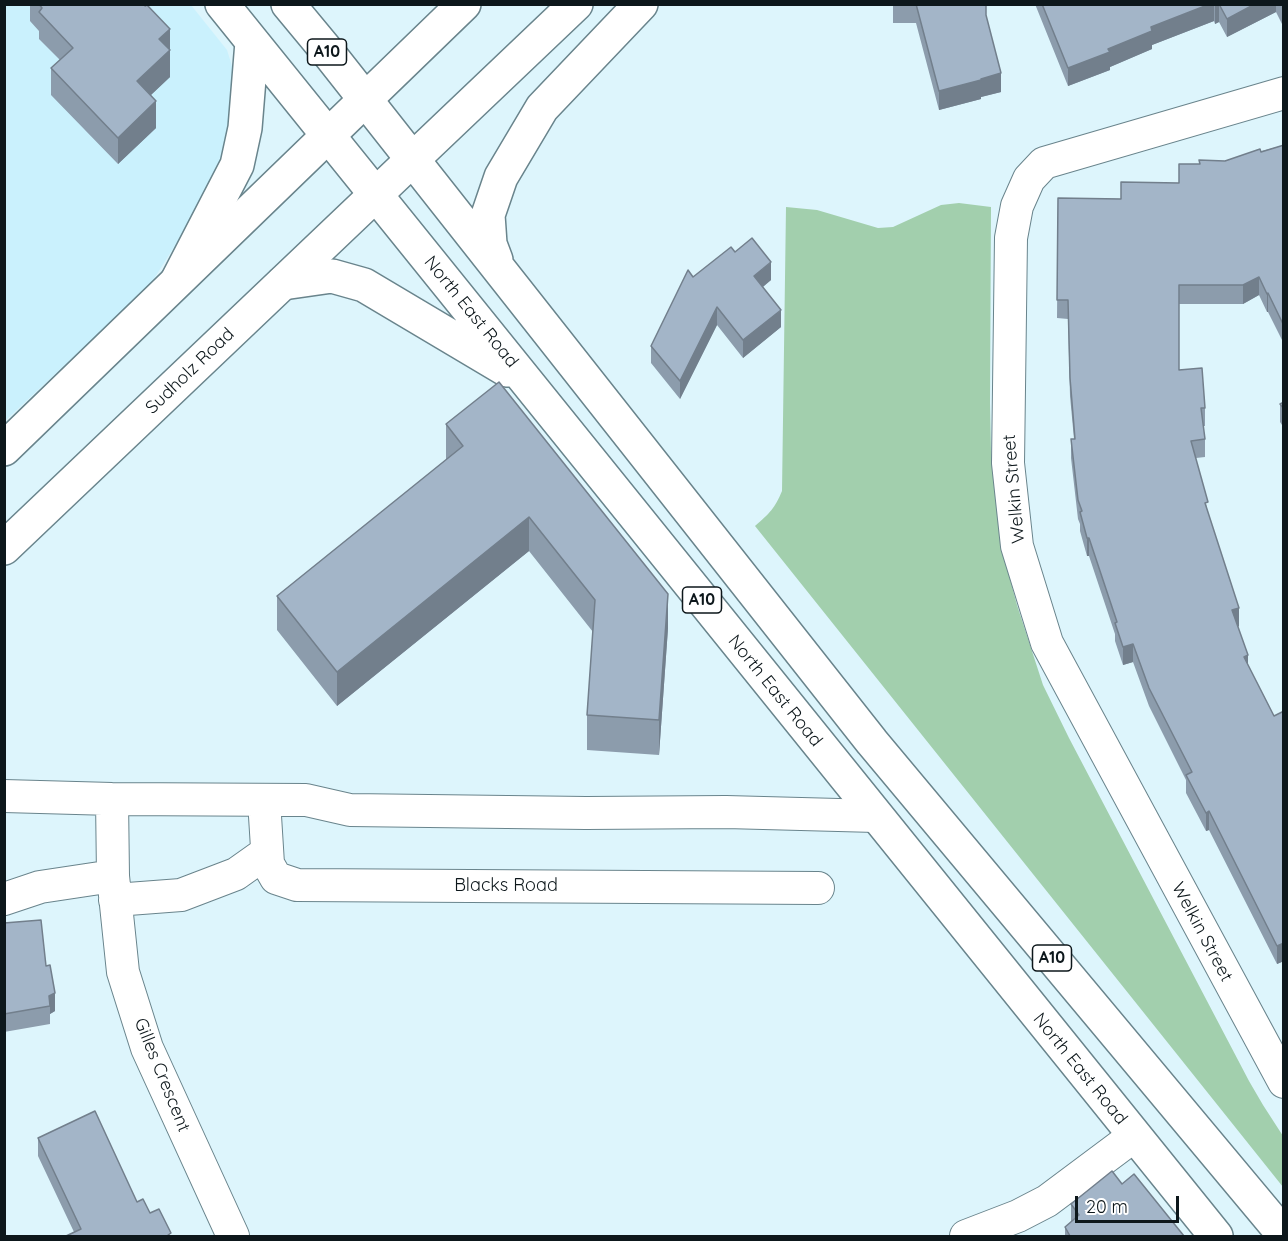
<!DOCTYPE html>
<style>
body{margin:0}
#map{position:relative;width:1288px;height:1241px;overflow:hidden;background:#ddf5fc;font-family:Quicksand,sans-serif}
canvas{display:block}
.frame{position:absolute;inset:0;border:6px solid #0d171b;pointer-events:none}
.scale{position:absolute;left:1075px;top:1196px;width:104px;height:27px;box-sizing:border-box;border:3px solid #0d171b;border-top:0;padding-left:8px;font-size:18px;line-height:21px;white-space:nowrap;color:#0d171b;-webkit-text-stroke:4px #fff;paint-order:stroke}
</style>
<div id="map">
<canvas width="1288" height="1241"></canvas>
<div class="frame"></div>
<div class="scale">20 m</div>
</div>
<script>
const c = document.querySelector('canvas').getContext('2d');
c.lineJoin = 'round';
function fillPath(path, color) {
  c.fillStyle = color;
  c.fill(path, 'evenodd');
}
function stroke(path, color, width, dash) {
  c.strokeStyle = color;
  c.lineWidth = width;
  c.lineCap = dash ? 'butt' : 'round';
  c.setLineDash(dash || []);
  c.stroke(path);
}
function drawText(font, color, halo, rows, align = 'center') {
  c.font = font + ' Quicksand,sans-serif';
  c.lineWidth = 4.5;
  c.setLineDash([]);
  c.textBaseline = 'middle';
  c.strokeStyle = halo;
  c.fillStyle = color;
  for (const [text, x, y, turn = 0] of rows) {
    c.save();
    c.translate(x, y);
    c.rotate((+turn || 0) * Math.PI / 180);
    c.textAlign = isNaN(turn) ? turn : align;
    if (halo) c.strokeText(text, 0, 0);
    c.fillText(text, 0, 0);
    c.restore();
  }
}
fillPath(new Path2D(`
 M5 5H191L227 50 238 85 235 151 150 285 5 421Z`), '#caf1fd');
fillPath(new Path2D(`
 M959 203 991 207 990 403 991 452 997 512 1006 564 1017 605 1043 685 1069 738 1249 1081 1263 1105 1283 1136V1187L755 526C769 514 775 508 782 491L786 207 817 210 878 228 893 227 941 205Z`), '#a2cfad');
const minor = new Path2D(`
 M1284 93 1044 163 1029 179 1017 206 1011 238 1008 463 1017 546 1047 643 1284 1082
 M4 796 112 799 306 800 350 810 586 813 726 812 876 816
 M112 799 113 876 123 972 147 1048 233 1236
 M264 800 268 864 276 878 297 885 818 888
 M4 899 40 887 113 876
 M115 900 181 895 236 874 267 852
 M966 1236 1018 1216 1047 1201 1134 1136`);
const secondary = new Path2D(`
 M4 449 464 4
 M4 548 576 4`);
const trunk = new Path2D(`
 M222 4 1216 1236
 M288 4 327 51 872 742 1284 1235
 M496 260 490 244 488 215 501 177 542 108 641 4
 M177 281 237 165 245 128 252 42
 M283 283 332 276 364 285 507 370`);
stroke(minor, '#69848c', 34);
stroke(secondary, '#69848c', 36);
stroke(trunk, '#69848c', 36);
stroke(minor, '#fff', 32);
stroke(secondary, '#fff', 33);
stroke(trunk, '#fff', 33);
fillPath(new Path2D(`
 M30 4H144L170 29V77L151 95 156 128 118 164 51 95V68L60 60 39 39V31L30 21Z
 M893 4H986V15L1001 92 981 97V99L939 110 916 23H893Z
 M1035 4H1284V28L1276 12 1227 37 1219 22 1215 24 1214 21 1152 45V49L1110 67V70L1068 86Z
 M1284 145V344L1268 312H1267L1259 295 1243 304H1179V370L1205 408V426H1203L1205 439V457L1196 458 1208 513 1239 626 1238 627 1248 665 1274 716 1284 711V961L1277 964 1209 830 1206 831 1186 793V780L1149 706 1133 662 1123 665 1115 641V634L1089 556H1087L1080 531V524L1078 519 1071 458V439H1074L1070 396 1068 319 1057 318 1058 198 1121 199 1179 183 1199 164 1225 161Z
 M735 252 771 280 763 287 781 327 743 358 717 325 680 399 651 363V346L693 277Z
 M1284 402V428L1280 422V404Z
 M446 424 668 628 659 755 587 750V715L593 632 529 551 337 706 277 630V596L446 460Z
 M4 923 46 966 55 1011 50 1014V1024L4 1032Z
 M38 1138 137 1202 150 1213 171 1236 74 1232 38 1156Z
 M1122 1184 1184 1236H1065V1227L1071 1222V1204Z`), '#8c9cac');
fillPath(new Path2D(`
 M1210 4H1214V21L1152 45V49L1110 67V70L1068 86V68L1151 27Z
 M1216 4H1219V22L1215 24V5Z
 M1255 4H1276V12L1227 37V19Z
 M170 29V77L137 108V81L159 39Z
 M1001 73V92L981 97V99L939 110V91Z
 M156 101V128L118 164V138Z
 M771 262V280L754 294V276Z
 M1259 277V295L1243 304V285Z
 M1268 293V312H1267V294Z
 M717 307V325L680 399V381Z
 M781 310V327L743 358V340Z
 M529 517V551L337 706V672Z
 M1087 538H1089V556H1087Z
 M668 594V628L659 755V720Z
 M1239 608V626L1232 629V610Z
 M1133 644V662L1123 665V647Z
 M1248 655V673L1244 657Z
 M1209 811V830L1206 831V813Z
 M1284 943V961L1277 964V946Z
 M55 993V1011L50 1014V1006L49 996Z`), '#727f8c');
const building = new Path2D(`
 M39 4H144L145 6 147 5 170 29 159 39 170 50 137 81 156 101 118 138 51 68 73 48 39 12 42 8Z
 M916 4H986V15L1001 73 981 79V80L939 91Z
 M1042 4H1210L1151 27 1152 31 1108 49 1110 52 1068 68Z
 M1219 4H1255L1227 19Z
 M1284 145V326L1268 293 1267 294 1259 277 1243 285H1179V370L1202 368 1205 408H1201L1205 439 1191 441 1208 502 1205 503 1239 608 1232 610 1248 655 1244 657 1274 716 1284 711V943L1277 946 1209 811 1206 813 1186 775 1192 772 1149 688 1133 644 1123 647 1115 623 1117 622 1089 538H1087L1080 512 1082 511 1078 500 1071 439H1075L1070 378 1068 300H1057L1058 198 1121 199V182L1179 183V164H1200L1199 160 1225 161 1260 149 1261 152Z
 M752 238 771 262 754 276 781 310 743 340 717 307 680 381 651 346 688 270 693 277 731 247 735 252Z
 M499 382 668 594 659 720 587 715 595 600 529 517 337 672 277 596 463 446 446 424Z
 M1284 402V409L1280 404Z
 M41 920 46 966 50 965 55 993 49 996 50 1006 4 1014V923Z
 M95 1111 137 1202 143 1199 150 1213 159 1209 171 1233 168 1235 169 1236H66L81 1229 38 1138Z
 M1112 1171 1122 1184 1134 1174 1184 1236H1070L1065 1227 1079 1215 1071 1204Z`);
fillPath(building, '#a3b5c8');
stroke(building, '#727f8c', 1.5);
for (const [x, y, w] of [
 [327,52,39],
 [702,600,39],
 [1052,958,39]
]) {
  const box = new Path2D();
  box.roundRect(x - w / 2, y - 13, w, 26, 4.5);
  c.fillStyle = '#fff';
  c.fill(box);
  stroke(box, '#0d171b', 1.5);
}
drawText('bold 16px', '#0d171b', null, [
 ["A10",327,52],
 ["A10",702,600],
 ["A10",1052,958]
]);
drawText('18px', '#0d171b', '#fff', [
 ["North East Road",471,312,51],
 ["Sudholz Road",190,371,-44],
 ["Welkin Street",1014,489,-95],
 ["North East Road",775,691,51],
 ["Blacks Road",506,886],
 ["Welkin Street",1202,932,62],
 ["North East Road",1080,1069,51],
 ["Gilles Crescent",162,1075,68]
]);
</script>
